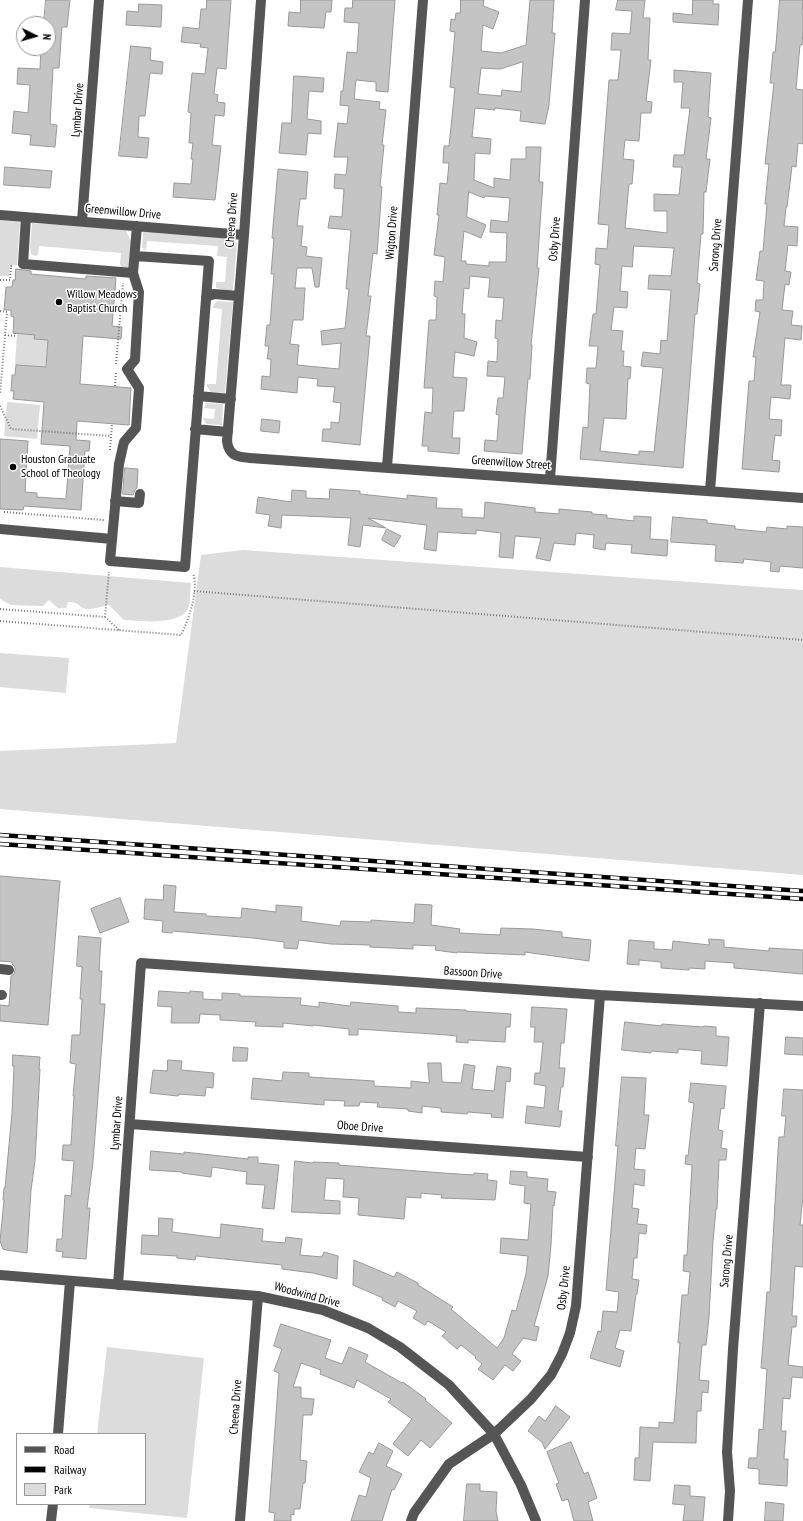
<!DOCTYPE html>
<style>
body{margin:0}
#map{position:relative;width:803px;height:1521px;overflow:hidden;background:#fff;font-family:"PT Sans Narrow",sans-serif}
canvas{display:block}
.legend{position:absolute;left:16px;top:1433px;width:130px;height:72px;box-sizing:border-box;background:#fff;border:1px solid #999;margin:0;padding:5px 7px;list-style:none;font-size:12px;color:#000}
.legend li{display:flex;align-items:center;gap:8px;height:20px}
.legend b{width:20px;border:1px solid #999}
.north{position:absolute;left:16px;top:16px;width:40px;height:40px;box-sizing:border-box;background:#fff;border:1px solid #999;border-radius:50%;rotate:95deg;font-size:11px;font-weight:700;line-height:16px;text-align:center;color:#000}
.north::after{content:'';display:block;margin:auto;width:14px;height:18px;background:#000;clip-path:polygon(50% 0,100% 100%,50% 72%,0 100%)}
</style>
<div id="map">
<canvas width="803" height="1521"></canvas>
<ul class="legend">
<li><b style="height:5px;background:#555"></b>Road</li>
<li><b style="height:5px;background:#000"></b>Railway</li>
<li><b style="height:11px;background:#dcdcdc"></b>Park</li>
</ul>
<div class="north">N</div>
</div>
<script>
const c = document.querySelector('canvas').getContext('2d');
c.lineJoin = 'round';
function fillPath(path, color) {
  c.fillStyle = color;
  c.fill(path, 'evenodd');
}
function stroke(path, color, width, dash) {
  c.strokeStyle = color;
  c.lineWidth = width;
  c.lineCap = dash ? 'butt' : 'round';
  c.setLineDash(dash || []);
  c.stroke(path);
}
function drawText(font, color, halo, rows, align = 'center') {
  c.font = font + ' "PT Sans Narrow",sans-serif';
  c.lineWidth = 3;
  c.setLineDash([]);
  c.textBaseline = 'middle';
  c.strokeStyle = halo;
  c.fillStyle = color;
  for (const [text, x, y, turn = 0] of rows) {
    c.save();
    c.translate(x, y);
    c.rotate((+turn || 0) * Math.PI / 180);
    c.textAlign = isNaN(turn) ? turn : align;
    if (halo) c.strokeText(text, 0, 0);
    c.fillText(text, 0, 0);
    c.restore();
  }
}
fillPath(new Path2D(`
 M0 220 20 222 17 265H10L9 276H0Z
 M32 223 125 229 131 241 129 267 126 269 122 267 120 264 121 253 39 246 38 255 35 256 31 254 30 248Z
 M145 230 235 238 237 244 233 289 231 291 216 288V282H225L227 257 217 256 218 246 147 241 146 250 142 248 143 233Z
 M217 301 233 302 225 393 211 392 207 387V384H216L222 309 213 308 214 304Z
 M35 332V339L48 340 46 367 15 365 17 333Z
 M7 402 40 405 37 439 4 436Z
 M206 403 223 404 222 425 206 424 203 418 214 419 215 409 204 408Z
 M243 550 803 590V875L0 809V751L176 743 201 555Z
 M0 567 191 583C190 591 191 601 188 608 180 626 140 621 124 620L109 605C102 606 92 610 86 609 78 607 80 602 68 602L66 608H58L49 600 43 606 11 605 0 599Z
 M0 653 69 658 66 693 0 687Z
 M107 1347 204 1358 187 1518 89 1508 90 1504H145V1434H97Z`), '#dcdcdc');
const building = new Path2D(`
 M46 0H70L67 27H62L59 68H53L50 124 57 125 55 147 30 145 31 135 12 133 14 111 28 113 30 85 17 84 18 68 40 69 41 48H48V24H44Z
 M207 0H231L226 69 217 68 214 94 218 95 217 102 225 103 224 116 215 115 212 145 221 146 215 200 173 197 174 183 191 184 193 159H191L193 143H189L191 113 188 112 192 73 205 74 208 48 200 47 201 44 181 42 183 27 199 29 201 9H206Z
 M301 0H332L331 12H326L324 28 288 26 289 12 300 13Z
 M353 0H395L388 92 376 91V82L356 80 354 99 380 102 379 109 386 110 382 145H384L380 186 382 187 377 254 373 253 368 296H371L366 336H370L360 445 322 441 323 429H331V422L339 423 341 403 333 402 335 387 317 386 318 379 298 377 297 393 261 389 262 376 270 377 271 359H267L269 346H265L267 325H270L274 274H271L274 238H272L278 169 308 172 306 199H300L297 226H303L301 246 307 247 306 256 322 258 319 287H315L312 268H297L295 288H305L303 320H293L290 344 299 345 297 365 339 369 341 343 322 345 321 331 345 328 349 289H346L351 230 328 228 330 216 342 217 344 189 334 188 335 174 346 175 348 157H334L338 123 347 124 349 106 340 105 341 91H343L347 52 357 53 359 23 344 22 345 8H352Z
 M461 0H484L483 6 499 12 493 29 483 25 481 51 501 53 526 45 530 0H554L552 33H555L549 105 545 124 520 121 521 111 495 108V110L475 108 472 137 491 139 490 154 475 153 474 180 494 188V178L510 180 511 159H526V147H541L539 182H543L537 268H539L531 345H532L530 379H528L522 454 484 451 485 440 497 441 499 415 496 414 498 398H503L505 377 487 376 488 361 497 362 498 339 495 338 496 320 502 321 504 298 488 297 490 278 470 276 469 289 464 288 462 314H465L464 338 477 342 474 356 455 352 453 377 467 378 464 411H454L452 438H460L459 454 428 451V446H422L425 412 432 413 433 388H424L429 320H436L437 297 434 296 435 281 443 282 445 257 434 255 439 215H437L440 183 447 184 449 163H443L444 146H449L455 88 450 87 455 32 450 31 451 19 455 20 456 13H460ZM523 62 521 92 502 90 501 96 478 94 481 68 500 69ZM469 192 484 198 485 196 510 198 508 222 491 220 490 232 507 233 506 262H489V266L466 264V261H461L464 231 481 238 486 225 467 217Z
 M618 0H645L643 18H650L648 60H651L646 101 652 102 651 113H641L639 141 625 140 623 159 634 160 632 184H629L625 228 667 233V211H654V194L679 195 682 167H673L674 155H684L690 108H681L683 82H674V70L711 73 708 117 711 118 706 159H710L706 192H704L703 234H701L697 283 700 284 697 314H695L683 468 580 459 583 427 588 428 590 384 586 383 587 368H596L598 346H589L593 314H596L600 265 595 264 596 248 607 249 609 225 598 224 609 80H618L621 50H611L612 33 630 34 632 11 616 10ZM634 246 674 248 671 276 649 275 648 289 671 290 667 341 661 340 660 354 643 352 641 366 663 368 654 452 639 451V455L600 451 604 418 626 419 628 378 630 379 631 367 623 366 624 351H621L623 331 611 330 614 307 627 308 628 292 620 291 622 266 632 267Z
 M693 0H713V4H719L718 25 673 22V13L692 15Z
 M780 0H803L802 15H803V32L802 45H800L796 89 803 90V144L798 143 796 167 792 166 787 207H786L784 226 798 227 797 246 788 245 785 271 791 272 789 285 785 284 782 310 793 311 791 325 802 326 801 340 785 338 781 385H791L790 399 771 397 769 419 782 420 781 436 775 435 772 460 780 461 779 472 742 469 749 381H754L756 357H753L760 312 755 311 756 300H763L764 281 756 280 760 251H763L767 204H765L769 164H765L774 83H770L773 52H775Z
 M139 4 162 5 161 27 126 25 127 11 138 12Z
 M131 46 151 48 150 60 163 62 162 74 150 73 145 116H139L138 137 149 138 147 158 119 156Z
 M294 76 324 78 323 92 309 91 307 119 321 121V134L308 133 306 155 279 153 282 123H291Z
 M5 167 52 171 50 188 4 185Z
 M16 269 31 271V274L86 279V276L116 278 112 326 122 327 121 339 83 336 80 384 131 388 129 425 77 421 76 440 90 441 89 451H85L81 510 24 506 23 510 0 509V439L28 441 25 492 37 493V497L66 499 70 446 41 444 44 402 13 399 14 391H11L12 375H15L16 365 46 367 48 340 34 339 35 335 13 333 14 317 11 316V310H4L6 287H12L13 280H15Z
 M262 419 280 421 279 433 261 431Z
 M125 468 138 469 137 488 135 490 133 495 123 494Z
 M330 489 360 491V494L407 499V495L437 498 436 508 462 509V517L484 518 485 502 535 508V512L559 514V509L592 512V514L607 515V518L634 521V516L651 517 650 539 668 540 667 556 631 553 632 545 606 543 605 550 593 548 594 535 576 533 575 545 554 543 550 561 536 558 541 538 515 536 513 558 499 557 501 533 476 530V534L438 532 436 551 424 549 427 525 368 518 386 528 363 525 360 547 348 545 351 518 282 515 281 528 268 526 270 515 256 513 258 497 291 502 292 490 306 491V498L329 499Z
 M673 517 707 520V523L735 526V529L766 532 767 527 787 529V526L803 527V568L780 566 779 572 770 571 771 562 744 559 743 563 715 561 716 545 671 542Z
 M387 529 401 536 394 547 382 540Z
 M0 876 60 881 48 1025 0 1021V1005L9 1006 11 976 14 974 15 970V967L12 964V962L0 961Z
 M164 885 176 886 174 912 206 914V916L241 918 242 908 276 912V905L302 907 301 921 340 926 341 921 371 922V920L414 923 415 904 432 905 431 925 460 929 459 933 500 935 501 928 533 929 562 932V937L591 940 589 961 525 952V955L457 952V953L435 950 436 946 413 945V949L370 947V945L331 944 299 940 297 949 284 948V942L253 938 173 931 172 933 162 932 163 921 144 919 145 899 163 900Z
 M120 898 129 922 100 933 91 909Z
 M79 936 101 938 99 971H102L100 1004H105L93 1162 87 1208H90L86 1259 62 1257 63 1252 56 1251 57 1239H62L65 1195 71 1196 74 1161 62 1160 63 1145H71L74 1096H73L76 1064 70 1063 72 1035H80L82 999H80L82 967 77 966Z
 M709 939 724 940V947L769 951V948L803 950V974L734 968V963L705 961V969L689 968V970L661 968V962L639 960V965L627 964 629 940 654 942V949L672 950 673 941 709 945Z
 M159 991 190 993V991L203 992V999L222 1000V993L240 994V996L301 998 300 1005 319 1007V1002L350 1006 351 1002 398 1006V1012L416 1013V1008L466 1010V1011L511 1014 510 1027H506L505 1042 468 1040V1043L456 1042 457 1036 447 1035 358 1029V1035H349V1029L313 1025V1026L283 1023V1027L255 1026 256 1022 220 1020V1015L200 1014 199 1023H171L172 1007 158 1006Z
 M532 1007 567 1009 564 1043H561L559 1068H565L563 1087H561L558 1111H562L560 1127 525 1123 527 1106 544 1108 546 1086 534 1084 535 1073H540L543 1042H534L535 1027H531Z
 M625 1022 662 1026V1024L703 1027 704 1026 716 1027V1036L729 1037 727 1066 701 1064 702 1051 678 1049V1053L651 1051V1053L622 1050Z
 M786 1037 803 1038V1055L785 1054Z
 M234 1047 248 1048 247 1061H233Z
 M13 1055 40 1057 39 1069H40L35 1161 31 1190 27 1253 6 1250 3 1249 0 1241 4 1200H3L4 1188H5L12 1113 14 1066H13Z
 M168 1060 182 1061 181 1070 214 1073 213 1088 206 1087 205 1096 179 1094 178 1096 150 1093 153 1070 167 1071Z
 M428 1063H441L442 1082 461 1083 464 1064 475 1066 472 1089 494 1091 497 1066 511 1068 510 1082 506 1081 503 1118 491 1117 492 1114 468 1112 467 1114 441 1112V1108L422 1106V1113L408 1111V1109L377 1107 378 1103 360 1102 359 1106H344L345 1101 324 1100V1105L251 1099 253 1078 282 1081 283 1072 309 1073V1077L374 1081V1086L411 1088V1081L429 1083Z
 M622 1077 646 1078 644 1115H649L645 1149 636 1148 634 1169 645 1170 644 1186 634 1184 632 1208 639 1209 637 1224 647 1225 646 1234 639 1233 637 1258H634L632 1279 639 1280 637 1294H636L631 1331 620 1330 615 1348 624 1351 620 1367 590 1358 598 1331 601 1332 603 1311 617 1312 619 1292 606 1290 618 1146H616Z
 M691 1083 726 1086 724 1109 721 1108 718 1130 723 1131 721 1148 727 1149 726 1160H719L717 1209H716L713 1241 709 1317 706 1345H702L699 1380 709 1381 708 1393 702 1392 701 1411H697L696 1443 653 1442 650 1481 634 1480 635 1458H639L640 1427 659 1428V1422L674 1423 680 1343H678L682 1295H688L690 1272 683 1271 684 1255H687L692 1165 685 1164 686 1155 688 1156 694 1103 689 1102Z
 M784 1089 803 1090V1196L800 1225H803V1267L795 1266 792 1316H797L796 1327H792L788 1365 803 1367V1378L792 1377 790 1399 783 1398 781 1431H786L784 1459H788L787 1486 759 1484V1469L748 1468 749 1458H757L759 1429 763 1430 767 1369 761 1368 767 1292H770L778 1151 779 1137H784L786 1116H782Z
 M151 1151 184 1154V1152L248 1159V1157H258V1163L279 1165 274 1209 262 1208 265 1185 246 1184 247 1172 212 1167 211 1177 182 1173V1172L150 1170Z
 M295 1161 312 1163 313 1162 339 1163V1165L443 1173 474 1175V1173L488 1174 487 1180 497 1181 495 1200 441 1198 442 1195 421 1193V1198L406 1197 404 1219 358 1215 359 1198 343 1197 344 1179 326 1178 324 1200 340 1201V1214L292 1212Z
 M511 1171 527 1172V1177L548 1179 547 1191 556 1192 554 1206 553 1205 551 1245 548 1276 534 1326 539 1327 536 1341 523 1338 512 1354 521 1361 513 1371 505 1365 493 1380 478 1369 482 1364 475 1358 476 1357 461 1345 457 1349 442 1336 446 1332 428 1321 425 1325 413 1318 417 1311 398 1301 395 1307 382 1300 383 1298 353 1285 354 1260 394 1277 397 1272 418 1283V1285L453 1307 451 1309 497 1348 504 1338 512 1310 516 1311 526 1274 528 1256 500 1253 501 1238 528 1240 531 1204 524 1203 525 1186 510 1184Z
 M159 1218 173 1219 172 1232 220 1238 221 1224 263 1229 262 1241 285 1243 286 1237 302 1239 300 1255 322 1257 324 1252 338 1256 337 1279 313 1273 282 1269V1265L196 1256 195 1260 177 1258V1256L141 1254 142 1235 158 1236Z
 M281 1324 331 1340 325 1358 342 1364 349 1347 368 1355 365 1362 402 1383 403 1382 426 1399 425 1400 452 1423 430 1448 421 1440 408 1456 393 1444 412 1419 388 1402 391 1399 357 1380 354 1388 320 1374 321 1370 301 1363 293 1387H301V1398L314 1399 312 1415H303L300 1460 307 1461 305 1483H303L300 1509H294V1515L291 1514V1521H274L275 1513 269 1512 279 1373 274 1371 282 1349 274 1346Z
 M556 1406 570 1417 545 1449 542 1442 528 1431 539 1416 545 1421Z
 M571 1442 584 1474 588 1472 597 1498 588 1502 593 1521H574L568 1499 562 1501 556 1484 559 1483 547 1452Z
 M379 1443 393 1451 386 1466 402 1474 394 1490 392 1489 382 1521H351L359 1495 366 1497 371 1478 359 1472 369 1452 373 1454Z
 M467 1484H480V1491L497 1492 496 1511 498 1521H464Z
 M675 1485 690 1486V1496L705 1497 703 1521H683L685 1505 673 1504Z
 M766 1502 784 1504 783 1521H765Z`);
fillPath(building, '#c4c4c4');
stroke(building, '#999', 1);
stroke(new Path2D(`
 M0 280H10L11 266 12 267
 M0 311 7 312 0 394
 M5 335 15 336V333
 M116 364 123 283
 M115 386 116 371
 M0 406 11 429 111 436
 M110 450 112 424
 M4 512 104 520
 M194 591 803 640
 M0 609 105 617 109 572
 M105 617 119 630
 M0 621 181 635C189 619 199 590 193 573`), '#777', 2, [1, 2]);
stroke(new Path2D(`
 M261 0 244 235 227 441C229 456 237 457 250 458L803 498
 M0 215 244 235
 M26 217 23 264 133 273
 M82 221 99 0
 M135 256 209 261 185 567 110 561 119 464 124 442 136 428 139 388 127 369 135 360 139 292 133 273 137 226
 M206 297 214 294 239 296
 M198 396 231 399
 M195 429 228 432
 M387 467 423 0
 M550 479 585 0
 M710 491 748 0
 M115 501 139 503 140 494
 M0 529 112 539
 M0 969 9 970
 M0 995H2
 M130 1124 588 1157
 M0 1275 258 1296 323 1310 368 1328 400 1347 449 1385 494 1434 521 1485 536 1521
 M118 1285 141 963 600 995 803 1006
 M58 1434 70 1281
 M51 1521 53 1504
 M240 1521 258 1296
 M411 1521 414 1513 449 1464 494 1434 531 1399 551 1375 562 1354 570 1333 576 1306 600 995
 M728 1521 730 1491 727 1452 733 1349 760 1003`), '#555', 10);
const rail = new Path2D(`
 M0 835 803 891
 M0 844 803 899`);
stroke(rail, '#000', 4.5);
stroke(rail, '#fff', 3, [9]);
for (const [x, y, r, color] of [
 [59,302,4,"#000"],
 [13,467,4,"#000"]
]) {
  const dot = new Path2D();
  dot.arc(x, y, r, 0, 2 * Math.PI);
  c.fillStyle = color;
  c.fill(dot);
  stroke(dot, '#fff', 1.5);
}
drawText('12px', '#000', '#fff', [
 ["Lymbar Drive",78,110,-86],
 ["Greenwillow Drive",123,212,5],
 ["Cheena Drive",232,220,-86],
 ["Wigton Drive",392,233,-86],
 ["Osby Drive",555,239,-86],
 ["Sarong Drive",716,245,-86],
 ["Greenwillow Street",511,463,4],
 ["Bassoon Drive",473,973,4],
 ["Lymbar Drive",117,1123,-86],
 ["Oboe Drive",360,1127,4],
 ["Sarong Drive",727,1261,-85],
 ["Osby Drive",564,1288,-84],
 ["Woodwind Drive",307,1295,15],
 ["Cheena Drive",236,1407,-86]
]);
drawText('12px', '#000', '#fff', [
 ["Willow Meadows",67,295],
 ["Baptist Church",67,309],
 ["Houston Graduate",21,460],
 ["School of Theology",21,474]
], 'left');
</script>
